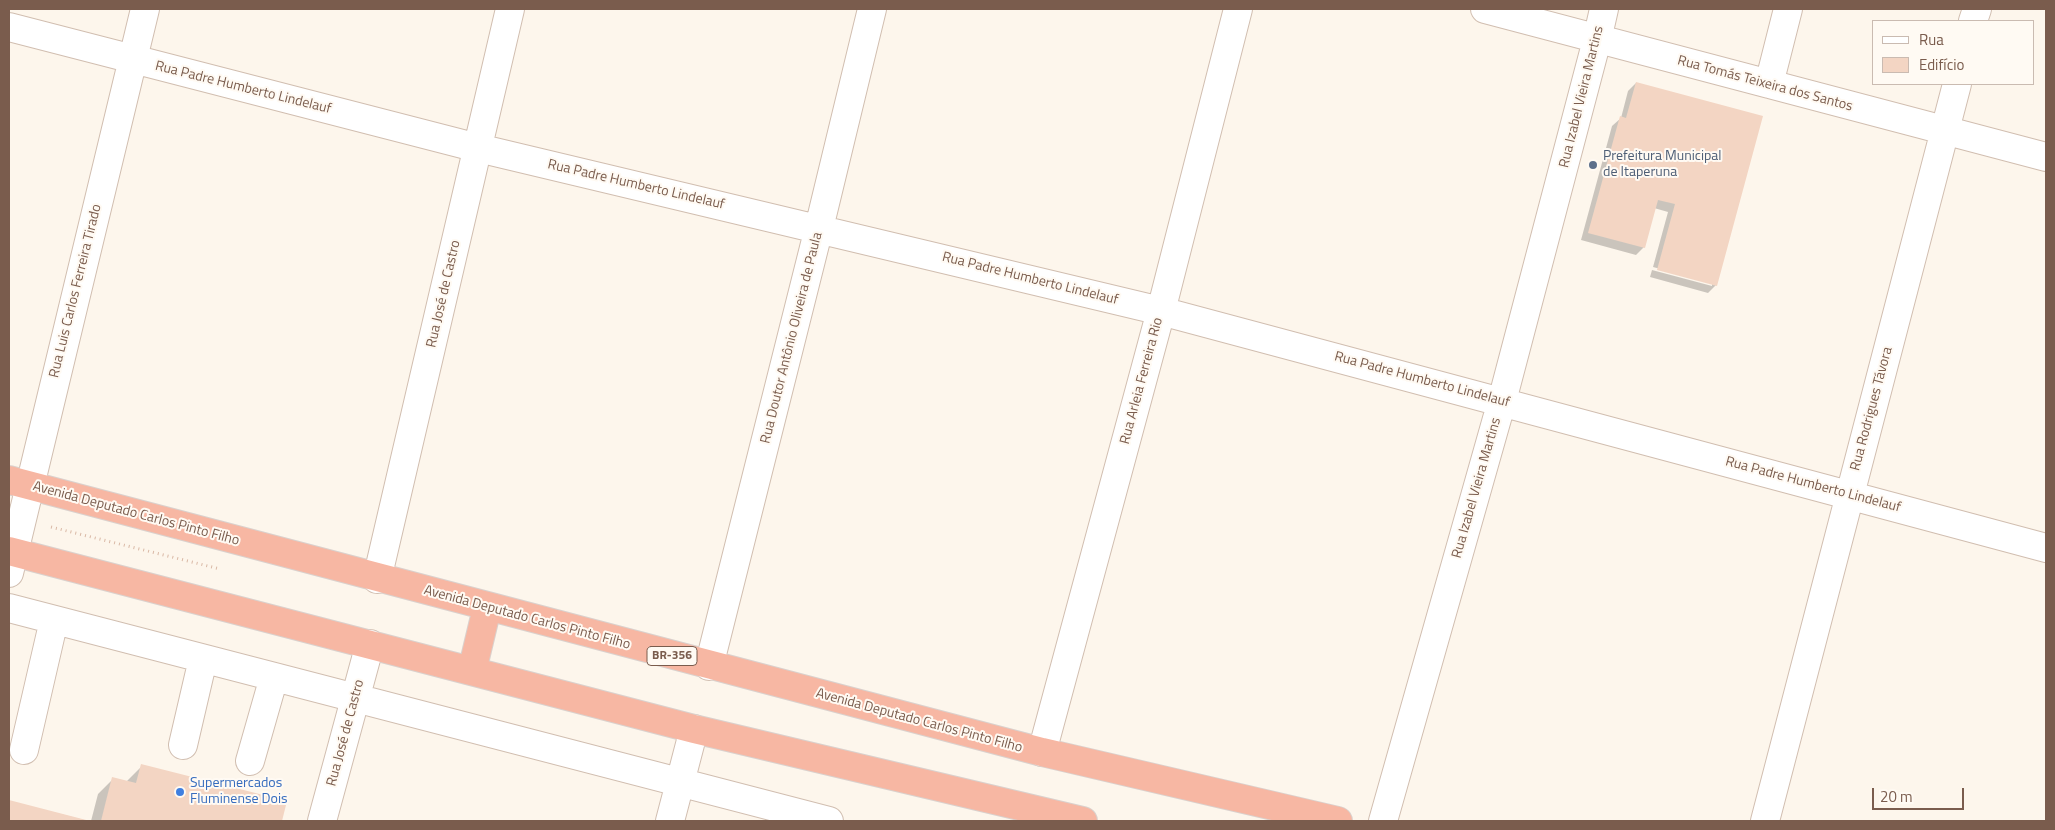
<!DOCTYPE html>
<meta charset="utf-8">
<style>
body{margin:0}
#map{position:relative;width:2055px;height:830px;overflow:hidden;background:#fdf6ec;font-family:"Titillium Web",sans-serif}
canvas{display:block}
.frame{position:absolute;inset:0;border:10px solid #7a5c4d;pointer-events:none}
.legend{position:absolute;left:1872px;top:20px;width:162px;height:65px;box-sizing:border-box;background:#fffaf3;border:1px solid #cabbb1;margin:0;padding:6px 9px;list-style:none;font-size:15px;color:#7a5c4d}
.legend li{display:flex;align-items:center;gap:10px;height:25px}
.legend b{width:25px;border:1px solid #cabbb1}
.scale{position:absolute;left:1872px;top:788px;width:92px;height:22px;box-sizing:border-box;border:2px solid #7a5c4d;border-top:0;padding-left:6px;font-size:15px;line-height:18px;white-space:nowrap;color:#7a5c4d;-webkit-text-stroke:4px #fffaf3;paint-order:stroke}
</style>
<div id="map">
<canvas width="2055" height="830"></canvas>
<div class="frame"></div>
<ul class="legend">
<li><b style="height:6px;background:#fff"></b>Rua</li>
<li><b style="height:14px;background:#f3d5c3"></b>Edifício</li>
</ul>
<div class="scale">20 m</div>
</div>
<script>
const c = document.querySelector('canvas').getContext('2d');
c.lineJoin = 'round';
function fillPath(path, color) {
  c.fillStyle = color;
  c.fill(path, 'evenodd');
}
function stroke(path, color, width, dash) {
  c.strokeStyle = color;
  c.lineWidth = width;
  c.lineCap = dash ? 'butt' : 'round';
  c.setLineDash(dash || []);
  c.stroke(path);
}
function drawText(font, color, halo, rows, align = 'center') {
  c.font = font + ' "Titillium Web",sans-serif';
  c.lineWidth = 4;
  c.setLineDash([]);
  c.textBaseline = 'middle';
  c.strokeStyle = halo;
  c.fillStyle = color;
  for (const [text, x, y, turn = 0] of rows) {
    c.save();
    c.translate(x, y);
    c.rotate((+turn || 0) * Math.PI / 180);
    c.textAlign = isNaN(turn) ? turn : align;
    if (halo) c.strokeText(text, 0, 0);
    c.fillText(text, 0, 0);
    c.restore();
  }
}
fillPath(new Path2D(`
 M1636 83 1716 285 1708 293 1650 277 1652 270 1712 286V283L1653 267 1668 212 1654 208 1644 247 1636 255 1581 240 1612 126 1621 118 1628 91Z
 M142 766 285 802 281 821H91L98 794 113 779 126 782Z
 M9 801 88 821H9Z`), '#0003');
fillPath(new Path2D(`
 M1636 82 1763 116 1717 286 1657 270 1675 204 1658 200 1645 248 1588 233 1620 116 1626 118Z
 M141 764 287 801 282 821H101L112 777 136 783Z
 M9 800 90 821H9Z`), '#f3d5c3');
const minor = new Path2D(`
 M1485 9 2046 157
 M1973 21 1977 9
 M9 27 478 148 1161 311 2046 548
 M1769 84 1788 9
 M9 573 145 9
 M377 579 510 9
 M9 608 829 821
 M709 666 819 228 872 9
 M183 745 203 659
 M24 750 54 620
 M1042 752 1161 311 1238 9
 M250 761 274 677
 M322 821 370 644
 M670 821 694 729
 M1383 821 1502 401 1597 40 1604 9
 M1765 821 1957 84`);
const highway = new Path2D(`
 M9 480 1042 752 1338 821
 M9 551 694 729 1083 821
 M472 671 487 608`);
stroke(minor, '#d1beb0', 30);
stroke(highway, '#dad1cd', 30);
stroke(new Path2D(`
 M51 527 220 569`), '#d9b8a5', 3, [1, 4]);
stroke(minor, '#fff', 28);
stroke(highway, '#f7b7a3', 28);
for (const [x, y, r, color] of [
 [1593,165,5,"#5c6f8a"],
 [180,792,5,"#3f7fe0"]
]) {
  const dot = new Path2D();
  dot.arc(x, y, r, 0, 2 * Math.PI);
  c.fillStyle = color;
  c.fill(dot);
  stroke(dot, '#fffaf3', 2);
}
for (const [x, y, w] of [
 [672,656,50]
]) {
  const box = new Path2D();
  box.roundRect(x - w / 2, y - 9.5, w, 19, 4);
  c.fillStyle = '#fffaf3';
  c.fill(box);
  stroke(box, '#7a5c4d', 1);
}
drawText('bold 12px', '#7a5c4d', null, [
 ["BR-356",672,656]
]);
drawText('14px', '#7a5c4d', '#fffaf3', [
 ["Rua Tomás Teixeira dos Santos",1765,84,15],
 ["Rua Padre Humberto Lindelauf",243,88,14],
 ["Rua Izabel Vieira Martins",1582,97,-76],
 ["Rua Padre Humberto Lindelauf",636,185,13],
 ["Rua Padre Humberto Lindelauf",1030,279,14],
 ["Rua Luis Carlos Ferreira Tirado",76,291,-76],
 ["Rua José de Castro",444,294,-77],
 ["Rua Doutor Antônio Oliveira de Paula",792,338,-76],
 ["Rua Padre Humberto Lindelauf",1422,380,15],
 ["Rua Arleia Ferreira Rio",1142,381,-75],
 ["Rua Rodrigues Távora",1872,409,-75],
 ["Rua Padre Humberto Lindelauf",1813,485,15],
 ["Rua Izabel Vieira Martins",1477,488,-74],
 ["Avenida Deputado Carlos Pinto Filho",136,514,15],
 ["Avenida Deputado Carlos Pinto Filho",527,618,15],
 ["Avenida Deputado Carlos Pinto Filho",919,721,15],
 ["Rua José de Castro",346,733,-75]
]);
drawText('14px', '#4e5e75', '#fffaf3', [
 ["Prefeitura Municipal",1603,157],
 ["de Itaperuna",1603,173]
], 'left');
drawText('14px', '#366cbe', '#fffaf3', [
 ["Supermercados",190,784],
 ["Fluminense Dois",190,800]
], 'left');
</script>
